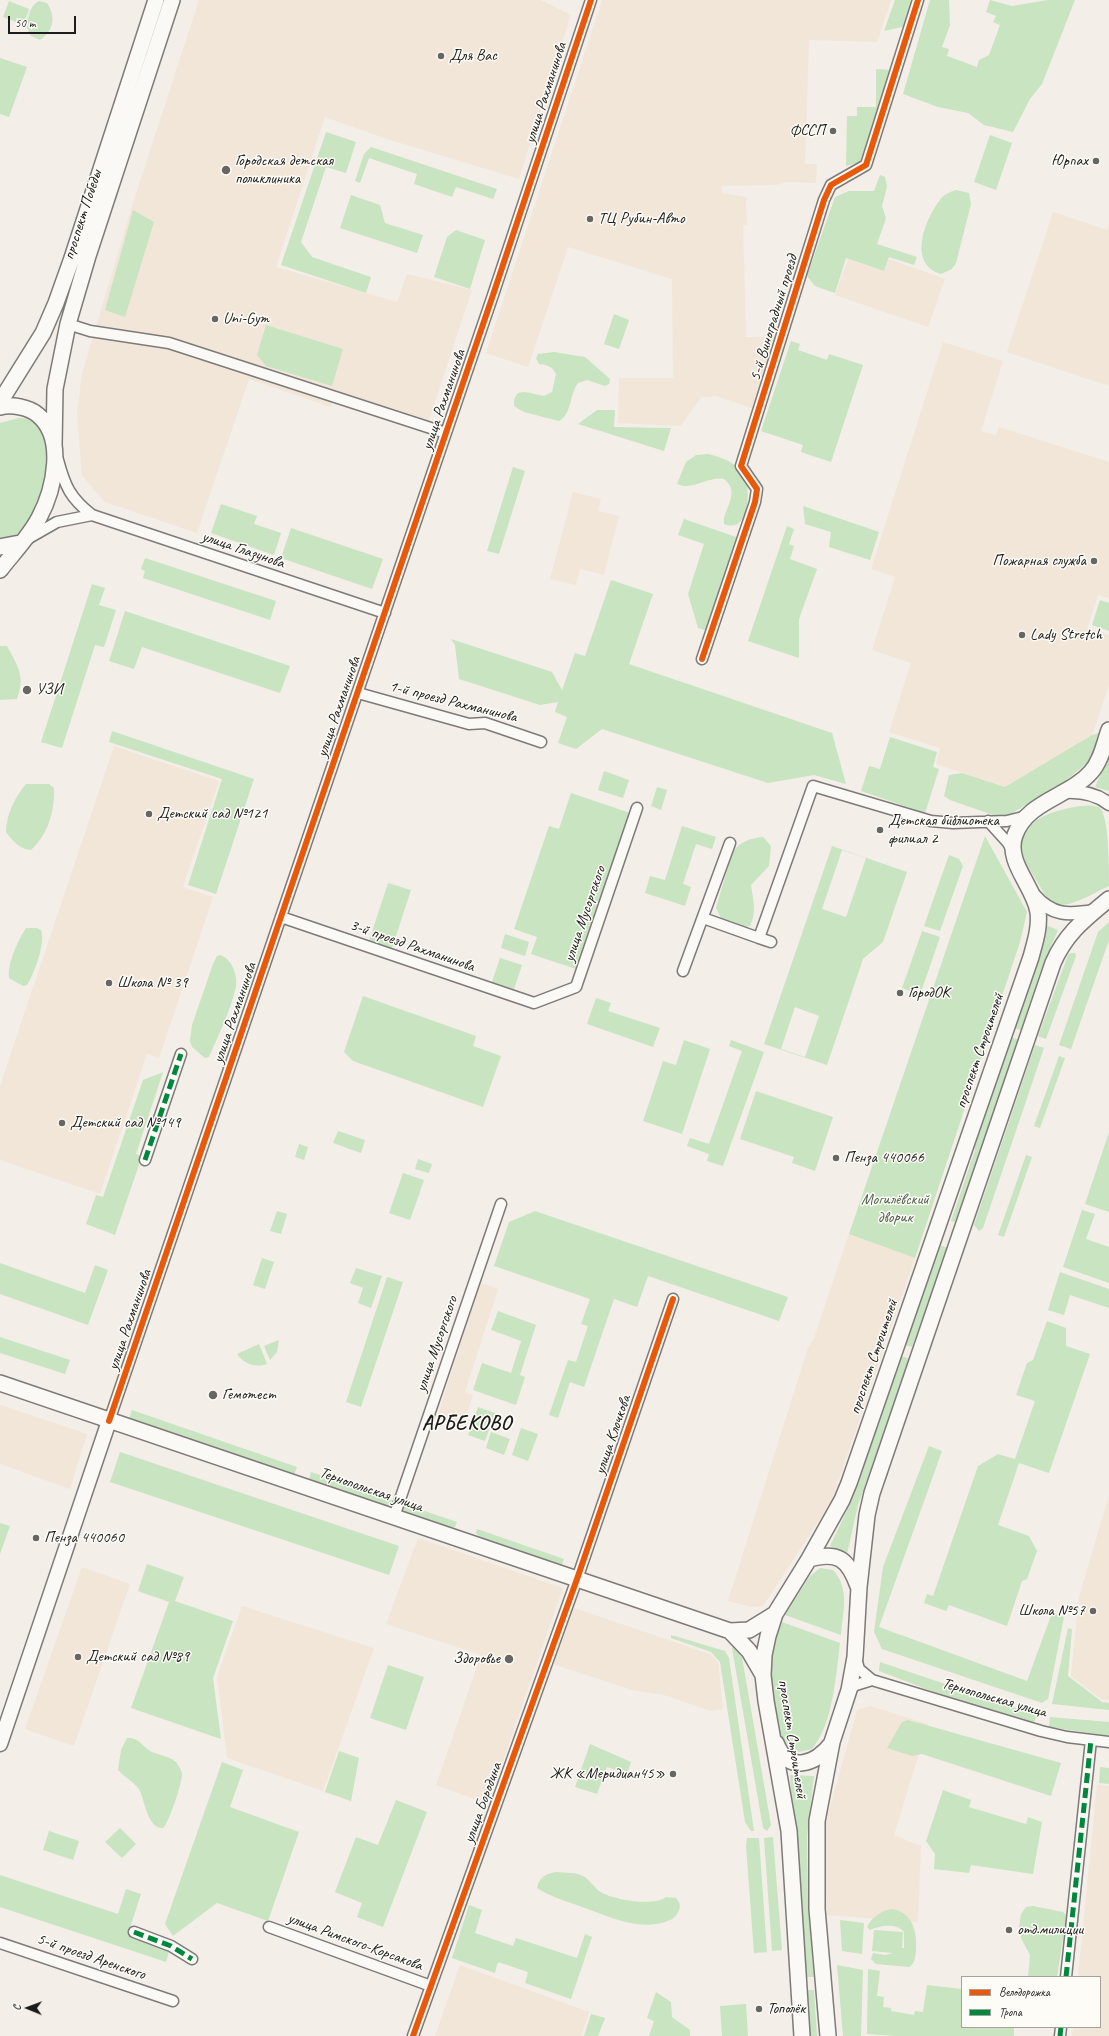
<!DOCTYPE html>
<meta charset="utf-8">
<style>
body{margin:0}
#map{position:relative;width:1109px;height:2036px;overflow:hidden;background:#f3eee8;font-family:Caveat,sans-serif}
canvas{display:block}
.legend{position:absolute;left:961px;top:1976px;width:140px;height:52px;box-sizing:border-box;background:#fdfcf7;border:1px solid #a3a29f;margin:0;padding:5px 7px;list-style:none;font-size:12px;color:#1c1c1c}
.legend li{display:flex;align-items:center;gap:8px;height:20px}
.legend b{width:20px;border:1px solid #a3a29f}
.north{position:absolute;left:8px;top:1988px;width:40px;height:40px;-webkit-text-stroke:3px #fdfcf7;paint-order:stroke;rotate:271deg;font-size:11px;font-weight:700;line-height:16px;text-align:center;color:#1c1c1c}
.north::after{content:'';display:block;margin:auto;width:14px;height:18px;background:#1c1c1c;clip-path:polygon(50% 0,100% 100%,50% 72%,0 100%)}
.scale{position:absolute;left:8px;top:16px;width:68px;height:18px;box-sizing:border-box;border:2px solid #1c1c1c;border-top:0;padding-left:5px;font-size:12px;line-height:14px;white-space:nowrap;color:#1c1c1c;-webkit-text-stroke:3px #fdfcf7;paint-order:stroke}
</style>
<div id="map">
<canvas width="1109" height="2036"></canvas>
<ul class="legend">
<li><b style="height:5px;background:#e8590c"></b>Велодорожка</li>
<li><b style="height:5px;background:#00873e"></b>Тропа</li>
</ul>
<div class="north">С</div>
<div class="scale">50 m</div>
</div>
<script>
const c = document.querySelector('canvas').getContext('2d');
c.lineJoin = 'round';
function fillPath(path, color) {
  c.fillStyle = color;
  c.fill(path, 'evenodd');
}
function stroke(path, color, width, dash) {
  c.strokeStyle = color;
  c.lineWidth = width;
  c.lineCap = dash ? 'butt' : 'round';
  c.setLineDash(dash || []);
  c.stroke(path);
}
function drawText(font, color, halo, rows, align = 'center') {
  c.font = font + ' Caveat,sans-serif';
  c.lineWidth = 3;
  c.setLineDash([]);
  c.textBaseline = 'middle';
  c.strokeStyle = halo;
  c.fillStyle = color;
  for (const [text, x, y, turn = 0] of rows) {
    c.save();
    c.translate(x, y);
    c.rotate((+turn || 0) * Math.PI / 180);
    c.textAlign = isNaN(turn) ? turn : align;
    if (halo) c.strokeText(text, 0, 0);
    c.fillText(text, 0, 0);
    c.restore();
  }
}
fillPath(new Path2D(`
 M199 0H541L571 15 519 179 387 139 325 117 276 267 397 302 407 274 472 290 429 420 336 391 331 407 249 379 197 533 105 502 82 476 77 414 82 373 134 200Z
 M602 0H891L877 42 809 40 805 164H817L816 183 786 182 776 185 721 186 722 193 746 197 747 225H743L746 337H775L752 408 716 396 701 397 681 426 618 423 619 378H673L672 279 568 247 528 367 486 353Z
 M1053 212 1107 230 1109 223V386L1007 352Z
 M848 259 884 271 889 259 945 279 928 327 835 295Z
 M943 342 1003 361 981 431 996 435 999 427 1109 462V599L1098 595 1087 628 1109 635V684L1092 735 1005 787 936 764 940 748 889 732 911 663 872 650 895 577 871 569Z
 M573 492 601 499 598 511 619 516 604 575 580 569 576 585 550 579Z
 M114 746 219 781 183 887 213 897 159 1058 147 1054 100 1194 0 1160V1086Z
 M849 1234 915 1258 831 1502 763 1606 751 1607 728 1601 808 1348 814 1338Z
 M480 1283 498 1289 465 1392 473 1395 463 1426 437 1418Z
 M0 1405 87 1434 70 1489 0 1464Z
 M1109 1495V1700L1101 1699 1071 1676 1079 1597Z
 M418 1538 563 1588 488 1804 436 1785 481 1655 386 1624Z
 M82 1567 130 1584 74 1746 25 1729Z
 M242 1606 374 1648 323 1791 227 1758 217 1677Z
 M571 1607 710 1654 718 1662 723 1709 711 1711 664 1695 632 1690 553 1664Z
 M870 1706 928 1724 894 1835 921 1846 918 1922 827 1915 824 1865 826 1822 857 1710Z
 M1097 1785 1109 1786V2036H1072L1073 2027H1100V1977H1078Z
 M460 1965 589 2012 581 2036H435Z`), '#f2e6d9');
fillPath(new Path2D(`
 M895 0H914L906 26 884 31Z
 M930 0H949L950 25 942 47 949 49 947 56 977 67 979 60 989 55 1000 25 993 22 996 16 986 12 990 0 1012 6 1048 0H1075L1042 84 1030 99 1013 132 984 125 968 113 938 107 903 94Z
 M9 1 29 9 24 25 3 17Z
 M39 1 47 3C56 16 54 31 40 40L31 36 26 26C28 18 30 5 39 1Z
 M0 58 27 67 9 117 0 114Z
 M876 69 892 70 864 161 846 166 847 116H857V107H876Z
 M326 132 356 142 346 173 326 167 301 242 312 257 371 277 366 293 281 265Z
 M990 135 1012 143 996 190 974 182Z
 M371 147 497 189 493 199 456 187 452 197 414 184 417 174 369 158 360 183 355 181 364 154Z
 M880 175 885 177 887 187 882 206 886 218 877 244 917 257 914 265 889 257 884 271 846 258 835 293 815 286 807 276 835 197 849 191H874Z
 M956 190 969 193 971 204 956 263 952 269 941 274C907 264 925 219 940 200 944 194 950 192 956 190Z
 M351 195 380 205 385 223 423 235 417 253 340 228Z
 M133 210 154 222 125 317 105 310Z
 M456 230 485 240 470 289 434 277 447 237Z
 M614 314 629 320 619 349 604 344Z
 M266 325 343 349 332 386 266 366 257 355Z
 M791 341 800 344 798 350 827 360 829 354 863 365 831 462 801 452 803 445 761 431Z
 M554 352 585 357 610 379 609 384 605 386 587 380 578 383C570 393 571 416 559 421L524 412 514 406C513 384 531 394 544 396L552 392 556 374C552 366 548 365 539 364L536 358 538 354Z
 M597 410H615L614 427 671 428 664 451 578 424Z
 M19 418C24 418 32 419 37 422 64 443 39 516 17 534 12 539 7 539 0 540V423Z
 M708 454C721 457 735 462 743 473 752 487 750 535 724 524 722 510 742 493 724 479 708 476 693 491 677 484L686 462 696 455Z
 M513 467 525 471 499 554 487 551Z
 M221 504 257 516 254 524 281 533 274 555 211 533Z
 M803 506 879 532 870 560 829 547 831 532 805 524Z
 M684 519 739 538 708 631 698 628 688 594 704 544 678 535Z
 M787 526 794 529 789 544 794 546 790 559 817 569 799 619V658L748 641Z
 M291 528 383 559 372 589 281 558Z
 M145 558 276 601 270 620 143 578 145 571 141 569Z
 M611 580 653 594 629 664 832 733 846 784 814 775 768 783 602 729 576 749 558 743 567 717 555 712 558 702 540 705 459 679 455 645 451 639 552 672 562 690 575 653 585 656Z
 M92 584 105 588 99 605 116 610 104 647 95 645 62 748 41 742Z
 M1100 600 1109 603V631L1092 625Z
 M125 611 290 666 280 693 142 647 134 669 109 661Z
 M0 646H7C17 665 26 675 17 699L0 700Z
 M112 731 254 779 216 894 188 885 222 779 109 742Z
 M1099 733 1088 762 1064 782 1009 815 996 816 950 800 944 796 949 775 962 773 1005 787 1092 735Z
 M890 737 937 752 933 767 939 769 925 813 861 791 869 766 880 769Z
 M1109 756V791L1095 787Z
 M604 771 629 780 623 798 598 790Z
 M26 784H49L54 788C55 810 48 835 31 850 20 850 12 840 6 832 6 815 15 797 26 784Z
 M657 787 667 790 661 810 651 806Z
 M571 793 630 813 576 969 531 954 537 937 514 929 549 826 559 829Z
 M1080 806C1087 806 1095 804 1101 809 1109 822 1109 867 1109 886 1096 892 1071 907 1058 905 1048 903 1043 891 1038 883 1032 873 1024 861 1022 850 1018 818 1058 810 1080 806Z
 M682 826 716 837 712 849 696 844 683 884 691 887 685 906 645 893 650 876 665 880Z
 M985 836 1027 912 1020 942 915 1258 849 1234Z
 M763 837 771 846 769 866 751 885C753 900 757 912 750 926L744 927 723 922 716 908 732 853C739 842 751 838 763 837Z
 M832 846 907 872 883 942 863 959 827 1065 764 1044ZM842 850 866 858 846 917 822 909ZM795 1007 819 1016 805 1057 781 1049Z
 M949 855 959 859 963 866 940 931 924 926Z
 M388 883 411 890 392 948 369 941Z
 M1109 922V940L1071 1049 1059 1045 1098 932Z
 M1046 925 1058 930 1040 972 1021 1030 1014 1028 1043 939Z
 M26 928H37L41 930C46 943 34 974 27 985L23 986 9 978C7 964 18 940 26 928Z
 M922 931 940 937 920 995 902 988Z
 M505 934 529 942 525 956 501 948Z
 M1071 953H1075L1076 956 1046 1039 1038 1036 1068 955Z
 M220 955C231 958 238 975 236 986 231 1010 219 1034 209 1057L205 1058 192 1047 190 1041 192 1025 213 964 217 956Z
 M500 958 522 965 514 989 492 982Z
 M363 996 476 1036 473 1046 501 1056 483 1107 353 1061 344 1052Z
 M596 998 611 1003 608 1011 660 1028 653 1047 587 1024Z
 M1011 1037 1019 1040 955 1222 951 1221 975 1150 974 1142Z
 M684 1040 710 1049 682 1134 643 1121 663 1061 676 1065Z
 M731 1040 764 1052 723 1166 707 1161 709 1154 687 1146 690 1138 709 1144 742 1051 729 1046Z
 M1035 1045 1044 1048 983 1228 979 1231 974 1225Z
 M1059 1056 1065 1058 1040 1128 1034 1126Z
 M163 1072 136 1154 142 1156 115 1235 86 1224 96 1195 103 1197 143 1080Z
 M756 1091 833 1117 815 1171 792 1163 794 1157 740 1139Z
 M338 1131 365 1140 361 1153 333 1143Z
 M1109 1132V1212L1085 1204Z
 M299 1144 308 1147 304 1160 295 1157Z
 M1026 1155 1032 1157 1004 1237 998 1235Z
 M418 1159 432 1164 429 1173 415 1169Z
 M403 1173 424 1180 410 1220 389 1213Z
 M1082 1210 1095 1214 1086 1239 1109 1247V1283L1063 1267Z
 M277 1211 287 1214 281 1234 270 1231Z
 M535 1211 788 1297 779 1321 648 1276 637 1307 614 1299 584 1387 570 1382 558 1418 549 1415 568 1360 576 1362 588 1326 581 1324 590 1299 494 1266 509 1222Z
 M939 1245 948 1248 912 1347 905 1345Z
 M262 1258 274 1262 265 1289 253 1285Z
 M0 1263 85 1293 95 1265 108 1270 88 1325 0 1294Z
 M356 1268 382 1276 371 1308 358 1303 363 1288 350 1283Z
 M1060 1272 1109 1289V1308L1070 1295 1064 1315 1048 1310Z
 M387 1277 403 1282 361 1407 346 1402Z
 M498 1311 536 1325 520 1375 525 1377 516 1405 473 1390 482 1363 511 1373 521 1341 491 1330Z
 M1047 1321 1066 1328V1346L1090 1354 1049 1473 1019 1463 998 1525 1029 1536 1037 1551 1027 1579 1022 1581 1007 1626 949 1605 946 1611 924 1603 927 1594 933 1596 978 1466 998 1454 1015 1459 1035 1401 1016 1395 1027 1363 1033 1360Z
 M0 1337 70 1360 65 1374 0 1353Z
 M279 1340 277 1352 270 1360 264 1346Z
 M259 1344 267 1364C255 1368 244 1364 237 1354Z
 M901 1356 910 1359 858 1505 847 1554 830 1546 851 1502Z
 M478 1407 495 1413 485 1441 468 1435Z
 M132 1410 297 1467 294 1475 129 1419Z
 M521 1428 538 1434 528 1461 512 1455Z
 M491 1432 510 1439 504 1455 486 1448Z
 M929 1446 942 1451 879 1627 1027 1681 1052 1613 1064 1617 1048 1699 1042 1703 882 1649 874 1632 883 1567Z
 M120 1452 399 1546 389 1575 110 1482Z
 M311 1472 395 1501 393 1505 387 1506 309 1480Z
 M404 1504 457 1522 455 1527 443 1528 405 1514 403 1508Z
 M0 1523 10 1526 0 1554Z
 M477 1529 564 1559 561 1567 482 1540 476 1533Z
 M147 1564 184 1577 175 1601 233 1621 213 1678 221 1739 131 1708 169 1602 138 1591Z
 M820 1568 833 1570C850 1589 843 1611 841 1635L785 1615 809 1577Z
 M782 1622 840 1643C836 1675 833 1724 812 1749L799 1752 786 1744 776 1729 768 1680 774 1640Z
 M1068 1628 1072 1629 1068 1676 1102 1702 1109 1703V1710L1052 1704Z
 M671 1635 725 1651 729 1658 754 1831H751L745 1822 720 1662 711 1652 671 1638Z
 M733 1647 742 1657 771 1825 767 1831 763 1828 732 1648Z
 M880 1662 1037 1715 1034 1722 1029 1723 989 1713 879 1671Z
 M388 1665 424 1677 406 1730 370 1718Z
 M1050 1717 1109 1722V1736L1049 1727Z
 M908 1720 1061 1763 1051 1796 922 1754 912 1756 887 1748 902 1722Z
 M127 1738C139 1737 141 1745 150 1751 158 1755 169 1756 176 1762 178 1764 181 1770 182 1773 183 1781 169 1823 163 1828 148 1829 145 1802 140 1791 135 1782 125 1778 118 1770L121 1750Z
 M590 1744 631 1762 627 1774 607 1767 597 1794 575 1787Z
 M339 1751 359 1758 351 1801 325 1792Z
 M222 1762 243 1770 230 1807 299 1832 268 1921 217 1903 173 1936 165 1924Z
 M1100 1767 1109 1768V1784L1099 1783Z
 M790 1775 814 1776 807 1837 808 1906 814 1977H804Z
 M943 1790 971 1800 969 1807 1026 1824 1028 1817 1042 1822 1033 1874 971 1865 969 1873 934 1869 935 1854 926 1841Z
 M396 1800 427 1812 383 1927 357 1917 362 1903 335 1892 356 1837 378 1845Z
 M120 1828 136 1844 122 1858 105 1842Z
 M49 1831 79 1841 73 1860 43 1850Z
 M773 1837 782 1950 772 1951 764 1838Z
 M747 1838H759L767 1952 754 1953 746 1846Z
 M556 1872C564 1873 576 1872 583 1876 589 1879 593 1886 599 1891 612 1900 654 1907 666 1897L676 1898C681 1904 681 1908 677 1914 674 1919 670 1920 665 1922 637 1931 608 1916 582 1907 566 1901 551 1897 537 1888 539 1877 546 1874 556 1872Z
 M0 1875 118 1914 126 1889 141 1894 128 1934 170 1948 166 1962 0 1907Z
 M469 1905 482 1910 475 1933 513 1946 516 1938 577 1958 585 1934 592 1937 571 1999 525 1983 528 1972 498 1962 495 1973 452 1958Z
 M1033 1906 1063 1912 1066 1915 1067 1927 1063 1938 1057 1977H1028L1030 1955 1021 1938 1019 1928 1021 1914 1026 1907Z
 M893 1909C914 1914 917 1932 916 1951 915 1957 915 1964 909 1967L876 1964 871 1959 873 1953 885 1955 893 1953 872 1951 874 1930 903 1932 902 1948H904V1932C897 1923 880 1925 870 1930L867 1927C872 1917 882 1910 893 1909Z
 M840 1920 864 1923 862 1954 842 1951Z
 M837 1965 863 1970 861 2036H843Z
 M868 1969 880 1971 877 1996 884 1997 883 2007 891 2008V2011L914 2015 915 2011 923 2012 927 1985 962 1989V2027H1014V2036H896L867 2034Z
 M807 1990H814L817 2036H810Z
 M656 1992 671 2002 672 2017 690 2030V2036H649L654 2021 647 2018Z
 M746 2004 748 2036H722L720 2006Z
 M591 2014 605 2018 598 2036H584Z`), '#c8e4c1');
const minor = new Path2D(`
 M68 324 90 331 169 343 446 433
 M58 460C65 486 70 498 92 515L385 613
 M29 538 57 522 92 515
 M702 659 755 502 757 489 741 466 824 200 831 185 866 165 918 0
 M358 693 469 724 485 723 541 742
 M988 821 1008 843 1013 852
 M281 917 534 1003 576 987 637 808
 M703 918 759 938
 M771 942 759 938 813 786 931 821 953 823 1007 821 1027 816
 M683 971 730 843
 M145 1160 181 1054
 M109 1421 493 295 591 0
 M394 1517 501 1204
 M856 1658 859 1669 872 1680 1041 1731 1067 1737 1109 1742
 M849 1690 856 1685 872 1680
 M269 1927 431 1986
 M134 1932 171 1946 192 1959
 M0 1943 173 2001
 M1066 1977 1091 1740
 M413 2036 577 1579 673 1299
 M1060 2036 1061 2027`);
const tertiary = new Path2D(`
 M1063 792C1079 791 1097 794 1109 804
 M1034 895C1052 916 1068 915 1094 911`);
const secondary = new Path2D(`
 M0 1744 109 1421`);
const primary = new Path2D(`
 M0 402 43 333 56 303 72 258 156 0
 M0 407C11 404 29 407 38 415 66 438 54 490 39 518 29 537 13 553 0 570
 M54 446 55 389 68 324 88 256 172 0
 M0 547 20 543
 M0 1383 730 1631 749 1630 775 1614
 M809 1559C838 1551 848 1559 858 1586
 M730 1631 749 1651 763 1675
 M776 1743C788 1774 815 1765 832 1743
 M802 2036 789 1831 766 1701 763 1675 764 1655 768 1636 775 1614 809 1559 842 1500 849 1483 1031 957C1035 942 1040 927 1038 912 1034 886 1005 862 1015 835 1027 801 1069 797 1091 772 1101 761 1104 744 1109 730
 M828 2036 817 1909V1821L832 1742 849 1690 855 1657 859 1587 867 1515 872 1493 1053 963C1066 933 1085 919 1109 899`);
stroke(minor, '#7d7a78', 13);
stroke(tertiary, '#7d7a78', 15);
stroke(secondary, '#7d7a78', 17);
stroke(primary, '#7d7a78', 18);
stroke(minor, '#faf9f6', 10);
stroke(tertiary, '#faf9f6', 12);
stroke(secondary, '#faf9f6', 14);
stroke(primary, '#faf9f6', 15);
stroke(new Path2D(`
 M145 1160 181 1054
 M134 1932 171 1946 192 1959
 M1066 1977 1091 1740
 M1060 2036 1061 2027`), '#00873e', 5, [10, 5]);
stroke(new Path2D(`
 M702 659 755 502 757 489 741 466 824 200 831 185 866 165 918 0
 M109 1421 493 295 591 0
 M413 2036 577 1579 673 1299`), '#e8590c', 6);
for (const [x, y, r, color] of [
 [441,56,4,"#676663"],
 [833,131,4,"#676663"],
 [1096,161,4,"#676663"],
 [226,170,5,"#676663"],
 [590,219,4,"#676663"],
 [215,319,4,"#676663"],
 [1094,561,4,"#676663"],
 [1022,635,4,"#676663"],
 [27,690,5,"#676663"],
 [149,814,4,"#676663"],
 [880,830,4,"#676663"],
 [109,983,4,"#676663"],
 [900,993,4,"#676663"],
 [62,1123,4,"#676663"],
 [836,1158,4,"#676663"],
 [213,1395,5,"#676663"],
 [36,1538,4,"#676663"],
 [1093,1611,4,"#676663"],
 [78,1657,4,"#676663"],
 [509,1659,5,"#676663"],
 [673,1774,4,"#676663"],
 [1009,1930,4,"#676663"],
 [759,2009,4,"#676663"]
]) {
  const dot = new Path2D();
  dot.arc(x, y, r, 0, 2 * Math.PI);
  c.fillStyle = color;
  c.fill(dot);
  stroke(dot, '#fdfcf7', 1.5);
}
drawText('16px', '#1c1c1c', '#fdfcf7', [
 ["Для Вас",449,56],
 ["ФССП",825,131,"right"],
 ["Городская детская",235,161],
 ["поликлиника",235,179],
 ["Юрпах",1088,161,"right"],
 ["ТЦ Рубин-Авто",598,219],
 ["Uni-Gym",223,319],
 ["Пожарная служба",1086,561,"right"],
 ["Lady Stretch",1030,635],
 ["УЗИ",36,690],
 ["Детский сад №121",157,814],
 ["Детская библиотека",888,821],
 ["филиал 2",888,839],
 ["Школа № 39",117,983],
 ["ГородОК",908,993],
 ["Детский сад №149",70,1123],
 ["Пенза 440066",844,1158],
 ["Гемотест",222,1395],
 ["Пенза 440060",44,1538],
 ["Школа №57",1085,1611,"right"],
 ["Детский сад №89",86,1657],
 ["Здоровье",500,1659,"right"],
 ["ЖК «Меридиан45»",665,1774,"right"],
 ["отд.милиции",1017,1930],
 ["Тополёк",767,2009]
], 'left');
drawText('16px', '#1c1c1c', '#fdfcf7', [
 ["улица Рахманинова",546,93,-72],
 ["проспект Победы",83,215,-72],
 ["5-й Виноградный проезд",774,318,-73],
 ["улица Рахманинова",444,400,-71],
 ["улица Глазунова",243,550,19],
 ["1-й проезд Рахманинова",453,702,14],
 ["улица Рахманинова",339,707,-71],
 ["улица Мусоргского",585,914,-71],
 ["3-й проезд Рахманинова",412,946,19],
 ["улица Рахманинова",235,1013,-71],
 ["проспект Строителей",980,1051,-71],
 ["улица Рахманинова",130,1320,-71],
 ["улица Мусоргского",437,1344,-71],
 ["проспект Строителей",874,1357,-71],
 ["улица Клочкова",613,1435,-71],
 ["Тернопольская улица",371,1490,19],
 ["Тернопольская улица",994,1698,16],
 ["проспект Строителей",792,1739,81],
 ["улица Бородина",483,1803,-70],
 ["улица Римского-Корсакова",355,1942,20],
 ["5-й проезд Аренского",91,1957,19]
]);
drawText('16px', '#4c5f4b', '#fdfcf7', [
 ["Могилёвский",895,1200],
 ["дворик",895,1218]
]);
c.letterSpacing = '1px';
drawText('bold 20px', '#1c1c1c', '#fdfcf7', [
 ["АРБЕКОВО",467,1424]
]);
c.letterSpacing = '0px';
</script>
